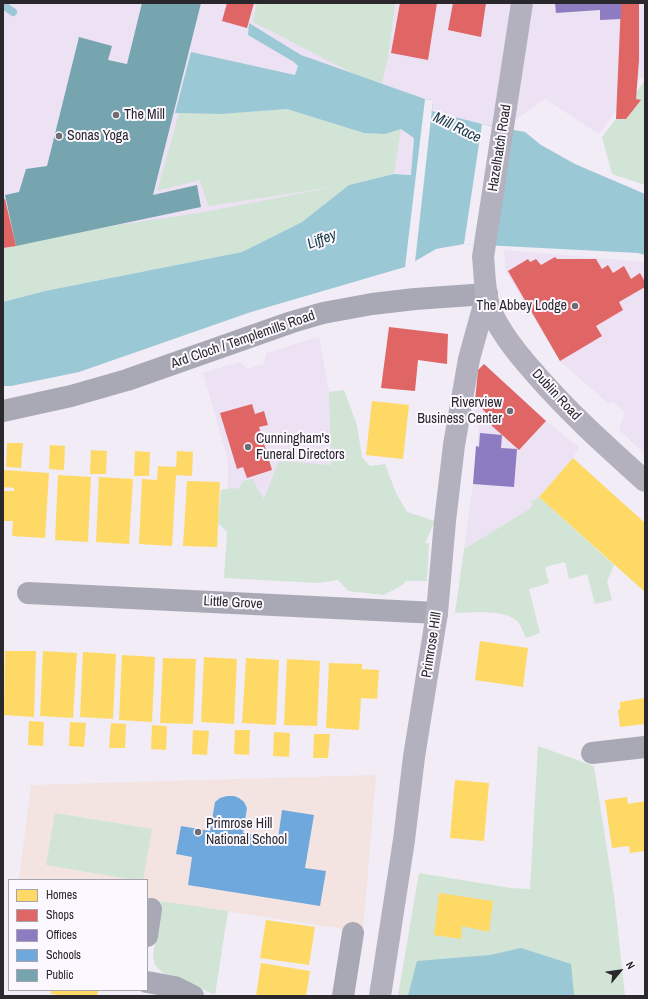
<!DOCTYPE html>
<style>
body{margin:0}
#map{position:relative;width:648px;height:999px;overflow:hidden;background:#f1ecf5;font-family:"Archivo Narrow",sans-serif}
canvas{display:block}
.frame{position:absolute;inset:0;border:4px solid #2a272d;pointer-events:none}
.legend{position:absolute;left:8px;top:879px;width:140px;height:112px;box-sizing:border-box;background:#fcf8ff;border:1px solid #a8a4ab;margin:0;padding:5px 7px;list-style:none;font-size:12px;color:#2a272d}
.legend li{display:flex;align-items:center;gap:8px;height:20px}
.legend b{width:20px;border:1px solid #a8a4ab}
.north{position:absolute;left:600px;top:951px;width:40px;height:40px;-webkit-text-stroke:3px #fcf8ff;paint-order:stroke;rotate:61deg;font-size:11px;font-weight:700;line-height:16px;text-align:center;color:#2a272d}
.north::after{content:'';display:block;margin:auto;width:14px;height:18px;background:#2a272d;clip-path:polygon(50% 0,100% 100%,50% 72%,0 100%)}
</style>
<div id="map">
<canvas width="648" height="999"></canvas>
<div class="frame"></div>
<ul class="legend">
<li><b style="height:11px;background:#ffd966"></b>Homes</li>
<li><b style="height:11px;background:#e06666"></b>Shops</li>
<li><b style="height:11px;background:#8e7cc3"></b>Offices</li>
<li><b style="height:11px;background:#6fa8dc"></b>Schools</li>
<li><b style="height:11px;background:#76a5af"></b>Public</li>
</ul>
<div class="north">N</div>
</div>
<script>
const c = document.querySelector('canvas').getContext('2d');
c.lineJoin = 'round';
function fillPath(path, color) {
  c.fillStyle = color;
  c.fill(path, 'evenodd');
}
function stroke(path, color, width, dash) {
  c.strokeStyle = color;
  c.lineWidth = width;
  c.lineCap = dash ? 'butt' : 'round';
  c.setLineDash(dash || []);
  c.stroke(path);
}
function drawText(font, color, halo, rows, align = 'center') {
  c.font = font + ' "Archivo Narrow",sans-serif';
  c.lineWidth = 4;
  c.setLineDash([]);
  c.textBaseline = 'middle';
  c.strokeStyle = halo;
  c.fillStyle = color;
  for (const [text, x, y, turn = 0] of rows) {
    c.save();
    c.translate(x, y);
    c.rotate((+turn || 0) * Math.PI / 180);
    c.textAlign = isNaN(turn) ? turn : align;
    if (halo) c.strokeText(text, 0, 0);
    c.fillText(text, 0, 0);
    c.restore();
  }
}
fillPath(new Path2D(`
 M3 3H645V78H640L599 134 545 99 503 129 432 111 412 174H394L207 214 106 227 16 246 3 252Z
 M504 250 645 262V454L619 430 625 412 613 401 609 404 560 361 506 272Z
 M319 337 329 392 331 481 227 532 228 461 203 373 240 362 247 369 264 364 266 353Z
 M484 364 546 421 579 447 573 458 539 497 530 502 533 505 528 510 464 549 473 484 479 427 475 420V401L478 370Z`), '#ece2f3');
fillPath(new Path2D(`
 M376 775 363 932 147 899V880L19 879 31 785Z`), '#f3e4e2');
fillPath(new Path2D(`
 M257 3H386L395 4 388 57 382 83 360 77 253 22Z
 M643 83H645V185L612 174 602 137Z
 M287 109 364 133 385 134 401 129 394 174 349 185 302 222 242 252 45 291 3 302V248L106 227 204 212 334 187 208 206 200 180 157 191 179 113 221 114Z
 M344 390 357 425 362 457 370 466 385 464 396 493 407 512 435 521 425 543H429L427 581H405L404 584 384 595 348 591 338 580 319 583 224 578 227 532 218 523 221 490 232 488 239 489 243 481 253 479 257 488 264 499 279 461 331 465 329 392Z
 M539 497 614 565 607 581 612 600 595 604 587 574 569 579 565 562 545 567 549 583 529 589 540 633 526 638C524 633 521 625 517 621 504 609 472 613 455 613L464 549 528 510 533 505 530 502Z
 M538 746 594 766 614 895 625 996H398L419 873 510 888 530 889Z
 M55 813 152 829 143 880H135L46 865Z
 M161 901 228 911 215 995 176 976 163 973 155 965 153 956Z`), '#d1e4d6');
fillPath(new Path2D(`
 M249 23 301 55 425 99 433 100 432 111 482 124 525 132 541 145 575 164 645 194V255L638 253 464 244 436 249 405 267 251 312 79 372 11 386H3V302L45 291 242 252 302 222 349 185 394 174 411 175 414 138 401 129 385 134 364 133 287 109 221 114 175 113 191 52 295 75 298 66 294 62 248 35Z
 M521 948 571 964 574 996H408L417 961 490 955Z`), '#9ac8d5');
fillPath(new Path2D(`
 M425 99 433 100 415 262 405 267Z
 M482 124 503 129 494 246 464 244Z`), '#f1ecf5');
fillPath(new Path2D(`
 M372 401 409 405 403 459 366 455Z
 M7 443H23L21 468 6 467Z
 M50 445 65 446 64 470 49 469Z
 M91 450 107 451 106 474H90Z
 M135 451 150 452 149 476H134Z
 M177 451 193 452 192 476 176 475 172 546 139 544 142 479 157 480 158 466 176 467Z
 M573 458 645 523V592L539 497Z
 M4 470 49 473 45 538 12 536 13 521H3V491H14V488L3 487Z
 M58 475 91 477 88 542 55 540Z
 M99 477 133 479 129 544 96 542Z
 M187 481 220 482 217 547 183 546Z
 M480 641 528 648 523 687 475 680Z
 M5 651H36L34 717 4 715Z
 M43 651 77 653 73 718 40 716Z
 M83 652 116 654 113 719 80 717Z
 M122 655 155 657 152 722 119 720Z
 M204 657 237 659 234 724 201 722Z
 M163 658 196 659 193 724 160 723Z
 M246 658 279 660 276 725 242 723Z
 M287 659 320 661 317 726 284 725Z
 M329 663 362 664V669L379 670 377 699 361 698 359 730 326 728Z
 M645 698V724L620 727 618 710 620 709V702Z
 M29 721 44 722 43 746 28 745Z
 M70 722 86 723 84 747 69 746Z
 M111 723 126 724 125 748H109Z
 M152 725 167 726 166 750 151 749Z
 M193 730 209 731 207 755 192 754Z
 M235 730H250L249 755 234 754Z
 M274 732 290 733 289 757 273 756Z
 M314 734H330L328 758H313Z
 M455 780 489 783 484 841 450 838Z
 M627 797 628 804 645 801V851L630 853 629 846 612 848 605 800Z
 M439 893 493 901 489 932 462 926 461 939 434 935Z
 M266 920 315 927 309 965 260 958Z
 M261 963 310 971 306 996H256Z
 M51 990H98L97 996H67L51 994Z`), '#ffd966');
fillPath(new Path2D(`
 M227 3H254L247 28 222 21Z
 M400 3H437L428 60 391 53Z
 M453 3H486L481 37 448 30Z
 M621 3H639V60L636 99 641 100 626 119H616Z
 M3 199H5L16 246 3 248Z
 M555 257 557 259H596L602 269 608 265 613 273 624 266 631 279 640 273 645 282V287L619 302 623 310 596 326 602 336 560 361 508 271 528 259 530 262 536 259 541 265Z
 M389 327 448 334 447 364 418 360 415 391 381 388Z
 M484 364 546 421 519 450 492 426 490 417 475 401 478 370Z
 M252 404 255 414 264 411 268 425 259 427 272 470 247 478 243 467 237 469 220 413Z`), '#e06666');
fillPath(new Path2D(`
 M555 3H621V19L600 20V10L556 13Z
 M480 433 502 435 501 448 517 449 514 487 473 484 476 446 479 447Z`), '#8e7cc3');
fillPath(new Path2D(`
 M227 796H234L239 798 244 802 247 808 243 833 278 839 282 810 314 815 305 868 326 871 320 906 188 885 192 857 176 854 181 826 210 831 215 802 220 798Z`), '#6fa8dc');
fillPath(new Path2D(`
 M142 3H201L153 195 197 185 201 207 16 246 5 195 19 192 26 169 47 166 79 37 112 46 108 60 127 64Z`), '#76a5af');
stroke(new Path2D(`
 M3 5 13 12`), '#9ac8d5', 8);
stroke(new Path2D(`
 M28 593 437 613
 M592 753 645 747
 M147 936 151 909
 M147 982 175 987 193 996
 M343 996 353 933`), '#a9a9b6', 22);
stroke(new Path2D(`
 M3 411 71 396 127 380 292 322 323 313 372 304 415 299 487 294`), '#a9a9b6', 22);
stroke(new Path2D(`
 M522 3 483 257C485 274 484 294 491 311 501 333 516 352 532 370 567 411 606 446 645 481
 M380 996 404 840 414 757 437 613 445 521 454 445 469 359 487 294`), '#b4b1bf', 22);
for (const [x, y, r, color] of [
 [116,115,4,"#706c73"],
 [59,136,4,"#706c73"],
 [575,306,4,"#706c73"],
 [510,411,4,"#706c73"],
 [248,447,4,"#706c73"],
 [198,832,4,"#706c73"]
]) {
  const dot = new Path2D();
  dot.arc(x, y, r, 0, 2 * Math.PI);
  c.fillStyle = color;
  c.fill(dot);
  stroke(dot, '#fcf8ff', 1.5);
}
drawText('14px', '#2a272d', '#fcf8ff', [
 ["The Mill",124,115],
 ["Sonas Yoga",67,136],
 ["The Abbey Lodge",567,306,"right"],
 ["Riverview",502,403,"right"],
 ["Business Center",502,419,"right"],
 ["Cunningham's",256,439],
 ["Funeral Directors",256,455],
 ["Primrose Hill",206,824],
 ["National School",206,840]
], 'left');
drawText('14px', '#2a272d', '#fcf8ff', [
 ["Hazelhatch Road",500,148,-81],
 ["Ard Cloch / Templemills Road",243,340,-19],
 ["Dublin Road",556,395,47],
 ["Little Grove",233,603,3],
 ["Primrose Hill",432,645,-81]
]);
drawText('italic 15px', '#173940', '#fcf8ff', [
 ["Mill Race",457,128,26],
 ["Liffey",322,240,-21]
]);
</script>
